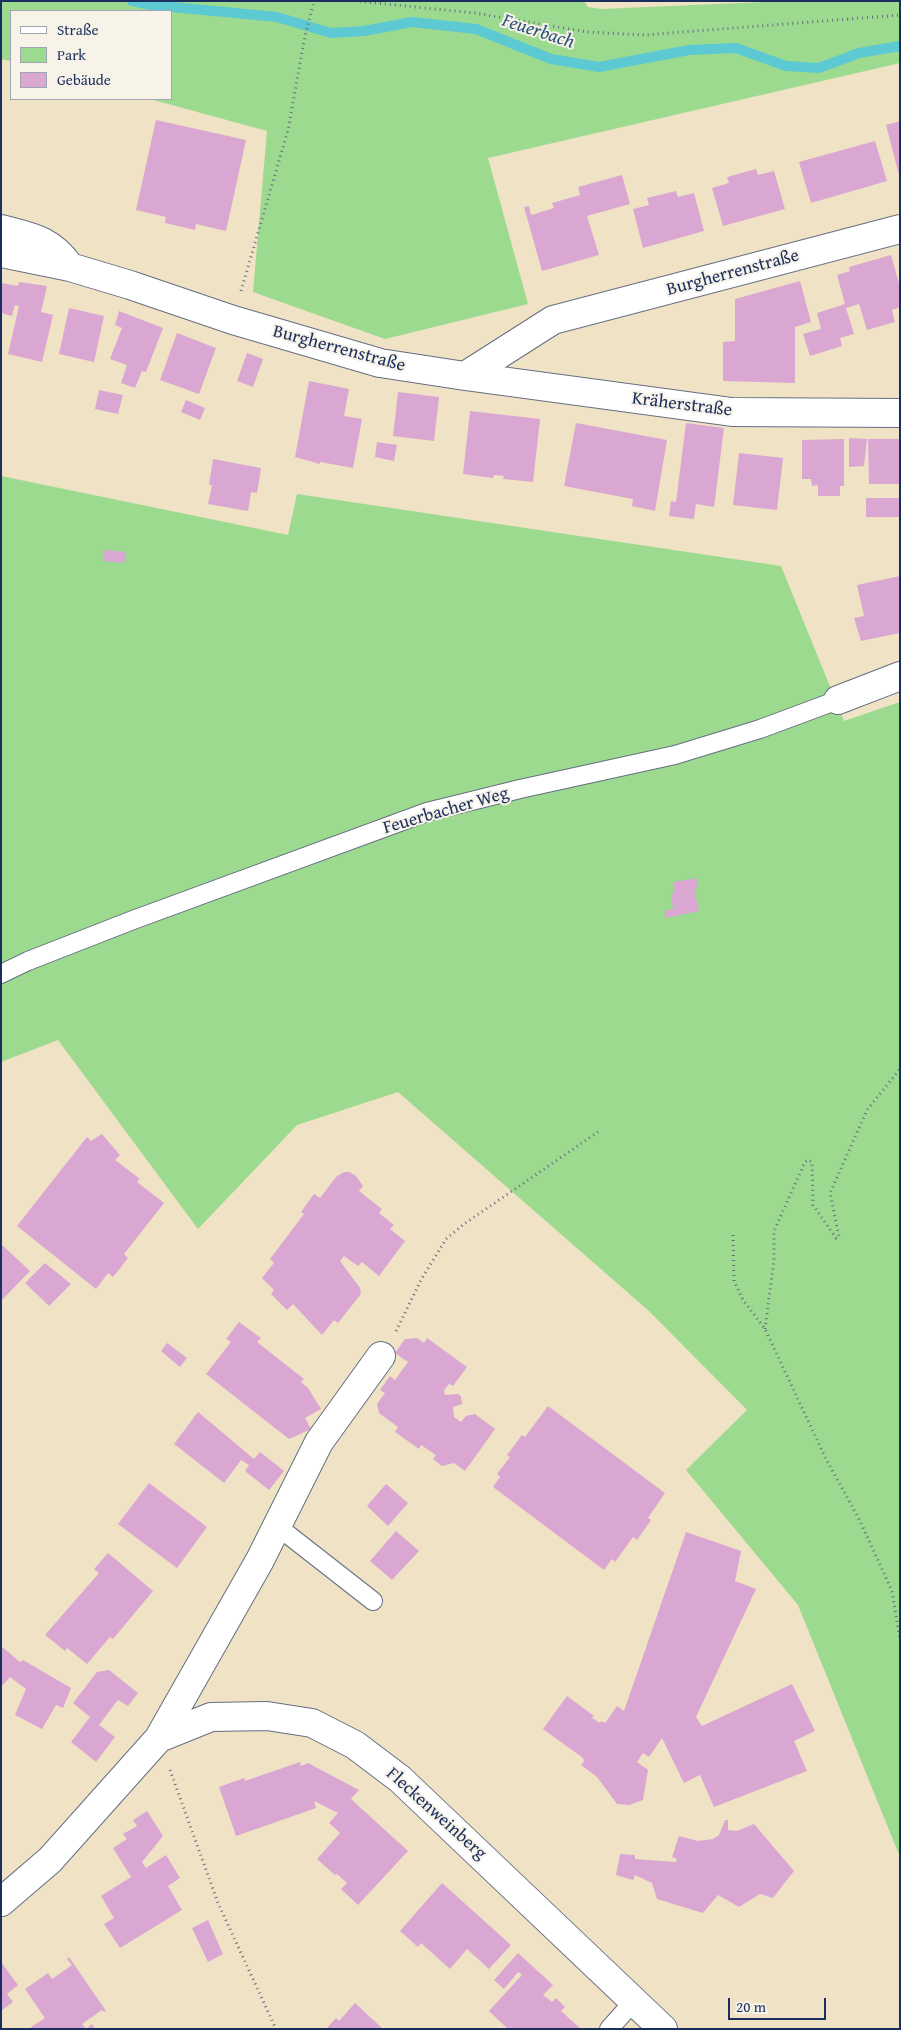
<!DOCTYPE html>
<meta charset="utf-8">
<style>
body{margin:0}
#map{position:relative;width:901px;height:2030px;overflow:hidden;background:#f0e2c4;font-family:"Gentium Book Plus",serif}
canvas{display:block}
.frame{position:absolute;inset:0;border:2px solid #1b2f5e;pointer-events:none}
.legend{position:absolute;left:10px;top:10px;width:162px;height:90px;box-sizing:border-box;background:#f7f3e8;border:1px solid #9fa5b1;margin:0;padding:6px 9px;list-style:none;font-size:15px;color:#1b2f5e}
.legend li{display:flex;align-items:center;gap:10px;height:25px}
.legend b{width:25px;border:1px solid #9fa5b1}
.scale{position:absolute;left:728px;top:1998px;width:98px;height:22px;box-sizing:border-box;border:2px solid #1b2f5e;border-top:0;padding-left:6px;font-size:15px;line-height:18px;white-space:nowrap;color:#1b2f5e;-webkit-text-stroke:4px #f7f3e8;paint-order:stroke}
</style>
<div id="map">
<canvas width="901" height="2030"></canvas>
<div class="frame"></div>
<ul class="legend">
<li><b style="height:6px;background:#fff"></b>Straße</li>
<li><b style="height:14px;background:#9bda8f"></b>Park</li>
<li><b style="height:14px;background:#daa7d2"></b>Gebäude</li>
</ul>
<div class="scale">20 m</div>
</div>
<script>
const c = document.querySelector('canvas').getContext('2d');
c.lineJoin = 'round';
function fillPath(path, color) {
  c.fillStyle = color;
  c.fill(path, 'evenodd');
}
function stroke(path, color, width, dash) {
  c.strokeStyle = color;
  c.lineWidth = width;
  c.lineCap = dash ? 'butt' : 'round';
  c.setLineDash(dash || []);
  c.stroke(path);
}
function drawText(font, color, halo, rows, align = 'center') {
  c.font = font + ' "Gentium Book Plus",serif';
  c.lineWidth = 4;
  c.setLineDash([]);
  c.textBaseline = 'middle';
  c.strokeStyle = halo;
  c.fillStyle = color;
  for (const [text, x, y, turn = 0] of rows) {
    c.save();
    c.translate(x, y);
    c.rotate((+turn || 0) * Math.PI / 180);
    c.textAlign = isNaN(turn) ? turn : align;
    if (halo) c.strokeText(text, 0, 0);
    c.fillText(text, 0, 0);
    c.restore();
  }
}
fillPath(new Path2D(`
 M1 1H584L588 7 601 9 787 1H900V63L488 158 528 304 385 339 253 292 267 131 150 99H171V11H11V61L1 59Z
 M1 476 288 535 297 494 781 566 844 721 900 702V1857L798 1605 686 1470 747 1410 649 1311 398 1092 297 1125 198 1229 58 1040 1 1062Z`), '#9bda8f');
stroke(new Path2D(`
 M132 1 151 5 277 17 331 33 364 31 412 22 476 29 551 59 599 67 689 50 736 48 786 66 819 68 859 53 900 46`), '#5dc9d2', 10);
fillPath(new Path2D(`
 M156 120 246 140 226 231 196 224 195 230 165 223 166 217 136 210Z
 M900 121V175H899L886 125Z
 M875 141 887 181 811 203 799 162Z
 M756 169 758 175 774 171 785 209 723 226 712 188 729 183 727 177Z
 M622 175 630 204 587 216 599 255 542 271 524 207 529 206 531 215 554 208 552 203 580 195 578 187Z
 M676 191 678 197 694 193 704 231 643 248 633 209 649 205 647 198Z
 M891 255 900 287V307L892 310 895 322 867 330 859 304 846 308 854 334 840 338 842 346 810 356 803 334 821 329 817 313 845 304 837 275 850 271 849 267Z
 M800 281 811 322 795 327V383L723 381V342L735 341V299Z
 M19 282 47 286 41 312 53 315 42 362 8 354 19 306 15 305 12 316 1 313V283L18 286Z
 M69 308 104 316 94 362 59 354Z
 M119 311 163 328 146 372 142 371 135 388 121 383 127 365 110 359 122 328 115 325Z
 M177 333 216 348 199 394 160 380Z
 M247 353 263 359 253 387 237 381Z
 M309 381 349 389 344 416 362 419 353 468 320 462V464L295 457Z
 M99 390 123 395 118 414 95 409Z
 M398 392 439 397 434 441 393 436Z
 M186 400 205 408 200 420 181 412Z
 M470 411 540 419 533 482 503 479 504 476 494 475 493 478 463 474Z
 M576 423 667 440 655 511 632 506 633 499 564 486Z
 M686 423 724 428 714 507 696 504 694 519 669 516 671 501 676 502Z
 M849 438 867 439 864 466 849 467Z
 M844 439V486H840V496H818V485L812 486 811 479H802V440Z
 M868 439H900V484H869Z
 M377 442 397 445 394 461 375 457Z
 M739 453 783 458 777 510 733 505Z
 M213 459 261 468 257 493 251 492 248 511 208 504 212 485H209Z
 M866 498H900V517H866Z
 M104 550 126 552 124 563 103 561Z
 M900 576V633L861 641 854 618 864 616 857 585Z
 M696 878 698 889H694L699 911 666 918 664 911 673 909 671 894H673L674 882Z
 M102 1134 120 1155 115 1160 140 1179 137 1182 164 1203 124 1254 128 1258 113 1277 108 1273 96 1289 17 1226 87 1137 91 1141Z
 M344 1172H349L356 1176 363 1186 359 1191 382 1209 379 1213 394 1225 390 1229 405 1241 379 1276 362 1262 358 1266 344 1256 340 1261 360 1288 361 1294 338 1323 334 1320 322 1335 293 1304 287 1310 271 1294 274 1290 262 1278 274 1263 270 1259 304 1214 301 1212 314 1194 320 1198 336 1177Z
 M1 1244 30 1271 1 1301Z
 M45 1263 71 1284 49 1306 25 1283Z
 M239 1322 261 1338 257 1342 304 1379 301 1382 308 1388 321 1409 305 1418 311 1429 289 1439 206 1374 231 1342 226 1339Z
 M417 1338 424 1343 427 1338 467 1367 453 1386 449 1384 444 1390 445 1395 458 1394 461 1396 462 1404 453 1407 454 1417 461 1422 466 1416 475 1414 495 1429 465 1471 454 1463 442 1466 433 1459 436 1455 421 1445 419 1449 395 1432 398 1427 379 1413 377 1404 385 1393 380 1390 390 1376 395 1380 408 1362 395 1353 405 1339Z
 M167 1343 187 1358 180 1367 161 1351Z
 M548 1406 665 1493 648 1518 651 1520 637 1540 633 1537 615 1562 612 1559 604 1570 493 1487 500 1477 497 1474 510 1457 507 1455 522 1435 525 1437Z
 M198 1412 254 1459 260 1452 284 1471 269 1490 245 1471 249 1465 241 1460 224 1483 174 1444Z
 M149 1483 207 1527 177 1568 118 1524Z
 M386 1484 408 1503 388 1526 367 1506Z
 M396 1531 419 1551 392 1580 370 1561Z
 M686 1532 741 1551 735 1581 756 1589 696 1717 702 1726 792 1684 815 1731 794 1741 807 1771 714 1807 700 1775 684 1783 662 1738 649 1757 643 1753 637 1762 648 1770 643 1800 629 1805 617 1804 597 1777 581 1765 584 1761 583 1758 543 1729 567 1696 594 1716 592 1718 600 1723 601 1721 605 1723 617 1706 624 1711Z
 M108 1553 153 1591 113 1639 110 1637 87 1664 67 1648 65 1651 45 1635 99 1573 94 1569Z
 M1 1646 20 1662 23 1660 71 1688 63 1708 56 1705 42 1729 15 1715 26 1689 10 1677 1 1687Z
 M109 1670 138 1693 128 1706 118 1700 99 1725 115 1737 96 1762 71 1742 90 1717 73 1703 97 1672Z
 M300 1762 301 1766 308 1763 359 1790 351 1799 408 1851 358 1905 341 1889 347 1883 337 1874 335 1875 317 1859 340 1833 329 1823 338 1813 314 1801 316 1808 236 1836 219 1787 244 1778 245 1781Z
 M147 1811 163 1836 142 1862 146 1868 166 1855 180 1878 168 1886 182 1910 120 1948 104 1924 114 1918 101 1896 131 1877 113 1848 127 1839 123 1834 137 1826 133 1820Z
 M725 1820H728V1830L737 1831 754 1824 794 1871 773 1898 760 1894 739 1907 718 1895 703 1913 657 1899 652 1883 635 1875 633 1880 616 1875 620 1854 635 1855V1859L676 1862 677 1859 672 1857 679 1836 698 1841 713 1839 719 1835Z
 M442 1883 511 1945 489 1969 467 1949 450 1969 421 1943 418 1947 400 1931Z
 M208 1920 223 1954 208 1962 192 1928Z
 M518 1953 553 1985 543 1995 552 2002 556 1998 565 2007 561 2011 581 2029H508L489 2011 522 1975 518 1972 504 1989 494 1980Z
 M69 1957 106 2011 104 2012 102 2010 82 2024 86 2029 92 2024 95 2029H32L31 2027 45 2018 25 1989 48 1973 52 1979 72 1965 67 1959Z
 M1 1962 18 1985 7 1994 13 2002 1 2011Z
 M355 2003 383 2029H326L336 2018 339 2021Z`), '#daa7d2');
const service = new Path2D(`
 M1 974 28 961 133 920 427 812 520 789 675 755 760 729 838 700
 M277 1526 373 1601
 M609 2029 634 2001`);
const minor = new Path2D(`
 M1 229C31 237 51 239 70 267
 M1 253 70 267 130 285 233 320 380 363 465 376 553 320 900 229
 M465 376 732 412 900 413
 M838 700 900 676
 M159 1738 211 1717 267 1716 312 1723 355 1745 400 1779 663 2029
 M1 1902 50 1860 159 1738 260 1560 319 1442 381 1356`);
stroke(service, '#666e82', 20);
stroke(minor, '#666e82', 30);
stroke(new Path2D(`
 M355 1 475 13 587 32 644 35 900 15
 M241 291 288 130 305 36 314 1
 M733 1235 734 1281 743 1300 765 1329 825 1457 860 1521 892 1591 900 1640
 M765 1329 774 1260V1231L805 1162 808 1160 812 1162 813 1205 836 1238 839 1237 830 1193 867 1110 900 1069
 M396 1331 422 1278 446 1239 464 1224 598 1132
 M170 1770 218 1903 276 2029`), '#666e82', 3, [1, 4]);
stroke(service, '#fff', 18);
stroke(minor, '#fff', 28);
drawText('18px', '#1b2f5e', '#f7f3e8', [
 ["Burgherrenstraße",733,273,-15],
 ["Burgherrenstraße",339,349,15],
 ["Kräherstraße",682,405,7],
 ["Feuerbacher Weg",446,811,-16],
 ["Fleckenweinberg",436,1814,42]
]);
drawText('italic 19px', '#2c567b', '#f7f3e8', [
 ["Feuerbach",538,32,18]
]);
</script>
